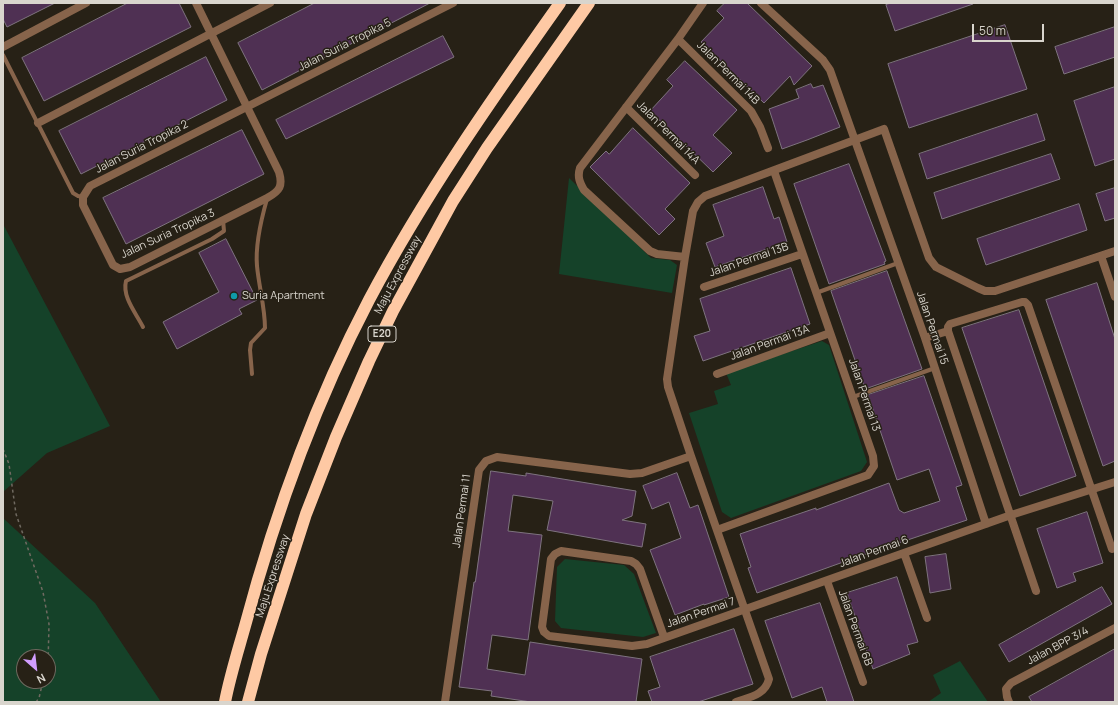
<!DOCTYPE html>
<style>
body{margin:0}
#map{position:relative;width:1118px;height:705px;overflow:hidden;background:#272116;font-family:Manrope,sans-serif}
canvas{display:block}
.frame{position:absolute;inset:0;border:4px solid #d9d5cd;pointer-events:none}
.north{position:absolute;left:16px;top:649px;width:40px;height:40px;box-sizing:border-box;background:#272116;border:1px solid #6e695f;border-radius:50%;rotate:152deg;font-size:11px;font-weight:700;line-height:16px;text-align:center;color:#d9d5cd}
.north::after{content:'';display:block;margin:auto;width:14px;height:18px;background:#d19dfe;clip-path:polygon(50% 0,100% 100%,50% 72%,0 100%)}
.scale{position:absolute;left:972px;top:24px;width:72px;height:18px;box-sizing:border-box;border:2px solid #d9d5cd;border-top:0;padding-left:5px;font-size:12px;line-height:14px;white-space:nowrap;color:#d9d5cd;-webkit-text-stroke:3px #272116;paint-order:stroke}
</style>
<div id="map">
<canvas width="1118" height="705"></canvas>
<div class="frame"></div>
<div class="north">N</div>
<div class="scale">50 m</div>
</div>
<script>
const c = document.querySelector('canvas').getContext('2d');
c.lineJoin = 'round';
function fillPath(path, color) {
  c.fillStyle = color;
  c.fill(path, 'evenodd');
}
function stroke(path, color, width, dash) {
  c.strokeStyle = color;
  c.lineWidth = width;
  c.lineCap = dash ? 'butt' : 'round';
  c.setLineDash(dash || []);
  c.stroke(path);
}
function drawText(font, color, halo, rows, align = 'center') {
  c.font = font + ' Manrope,sans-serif';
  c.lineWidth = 3;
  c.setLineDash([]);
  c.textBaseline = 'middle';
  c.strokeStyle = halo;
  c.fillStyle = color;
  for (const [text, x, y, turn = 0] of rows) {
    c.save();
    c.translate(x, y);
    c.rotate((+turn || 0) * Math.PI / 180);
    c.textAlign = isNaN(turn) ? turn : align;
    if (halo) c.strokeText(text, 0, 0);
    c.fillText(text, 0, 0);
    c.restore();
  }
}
fillPath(new Path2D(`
 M569 178 651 258 670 260 677 265 672 293 559 274Z
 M3 224 110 426 47 453 3 492Z
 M822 341 829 345 867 462 861 471 731 518 722 512 689 413 718 404 714 391 731 385 726 373Z
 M3 518 95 603 161 702H3ZM24 657H48V681H24Z
 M565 559 624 565 634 574 656 633 643 637 561 628 555 621 557 567Z
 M960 661 988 702H928L941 693 933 675Z`), '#154229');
const building = new Path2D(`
 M3 3H55L7 27 3 19Z
 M128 3H179L191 27 44 101 22 58Z
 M315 3H430L262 90 238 43Z
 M725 3H747L812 66 794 85 790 76 764 103 701 42 724 18 717 11Z
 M891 3H973V4L895 31 886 5Z
 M1005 25 1027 89 909 128 888 64Z
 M1115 27V57L1064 74 1055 47Z
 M443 36 454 57 286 139 276 120Z
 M206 57 227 100 81 174 59 131Z
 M685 61 737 110 713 135 732 153 713 172 650 111 673 86 667 80Z
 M811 84 813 88 823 85 840 127 807 140 782 149 769 109 799 98 796 90Z
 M1115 87V159L1095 166 1074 101Z
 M1037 114 1045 140 927 179 919 154Z
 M633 128 690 183 665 209 675 219 659 235 590 167 606 151 609 154Z
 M242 130 264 174 126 244 103 198Z
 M1051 154 1060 179 942 219 934 193Z
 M849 164 886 261 884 262 885 264 829 284 794 184Z
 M763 187 774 219 779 217 787 242 715 267 706 243 724 236 713 205Z
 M1115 188V218L1105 221 1096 194Z
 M1079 204 1087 230 986 265 977 239Z
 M226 239 257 300 239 309 242 314 177 349 163 322 219 292 199 253Z
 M791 268 810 324 703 361 694 336 710 331 700 299Z
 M887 271 922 369 865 389 831 291Z
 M1097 283 1115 339V461L1103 466 1046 300Z
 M1019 310 1076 476 1020 496 962 328Z
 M924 376 962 485 956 487 967 520 860 556 757 593 748 568 751 567 740 534 816 508V510L889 483 899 510 904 513 940 501 929 469 897 480 868 395Z
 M491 471 526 476V473L636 491 632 516 622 520 646 524 642 547 547 530 553 501 513 495 508 531 542 535 528 640 492 635 487 669 525 675 530 642 642 659 636 702H531L491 696 492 691 459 687 474 582H475Z
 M677 473 690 508 698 505 729 597 704 605V604L675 615 650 550 681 538 669 502 652 509 643 486Z
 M1087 512 1103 563 1073 573 1076 581 1057 588 1037 529Z
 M946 554 951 589 930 593 925 557Z
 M897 577 918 642 907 645 910 654 873 669 847 593Z
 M1102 587 1112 604 1009 662 999 645Z
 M820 603 852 696 854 702H827L822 687 792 698 765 621Z
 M734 629 753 684 698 702H652L648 691 660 687 650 657Z
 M1115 649V702H1032L1029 697Z`);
fillPath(building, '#4f3053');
stroke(building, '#7e737f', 1);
stroke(new Path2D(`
 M3 449 9 464 16 514 43 592 49 624 48 665
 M36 702 39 698 43 681`), '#706a61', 1.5, [3, 3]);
stroke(new Path2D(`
 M3 55 73 193 78 196 83 197
 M816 293 898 263
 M143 327C136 313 122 297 126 281L212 239 224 231 223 220
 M252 374 250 350 251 343 265 328C265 308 259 287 257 266 255 244 261 220 267 199
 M853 397 935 368`), '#87644b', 4);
stroke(new Path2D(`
 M196 3 279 172C283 186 280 191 267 198L130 267 120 269 113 265 83 205V197L90 186 453 3
 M761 3 823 60 830 70 925 338 986 524
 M678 39 751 111 760 127 768 148
 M3 47 86 3
 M626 107 695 175
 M38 123 270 3
 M1101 256 1115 297
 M685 257 657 254 650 251 584 190C580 183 577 177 580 168L678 39 703 3
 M704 287 802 254
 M948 331V327L950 324 1022 302H1025L1028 305 1112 549
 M925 338 948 331 1036 591
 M717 374 830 333
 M717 530 868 475 874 466 873 456 774 171
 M904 553 927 618
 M827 581 863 682
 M664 637 640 569 636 564 631 561 561 551 555 554 551 559 542 627 544 632 549 636 632 646 647 644 1011 515 1115 482
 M445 702 479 470 486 461 497 457 630 474 642 473 691 456
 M736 702C750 697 765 695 769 679L691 456 668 387 667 379 685 257 693 211 698 202 705 196 884 129 929 258 936 267 978 288 985 291H995L1115 251
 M1009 702 1007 697 1006 689 1011 683 1115 628`), '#87644b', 8);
stroke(new Path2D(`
 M225 702C230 676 238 651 245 626 275 514 315 403 369 300 424 196 492 99 560 3
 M248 702 261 654 306 514 336 437 369 361 393 311 453 201 487 148 589 3`), '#fec9a4', 12);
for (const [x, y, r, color] of [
 [234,296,4,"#0f9aa8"]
]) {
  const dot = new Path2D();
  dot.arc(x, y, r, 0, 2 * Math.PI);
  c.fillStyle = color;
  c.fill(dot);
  stroke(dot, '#272116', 1.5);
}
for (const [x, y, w] of [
 [382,334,28]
]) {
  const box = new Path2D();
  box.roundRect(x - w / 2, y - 8, w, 16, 3);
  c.fillStyle = '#272116';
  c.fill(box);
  stroke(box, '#d9d5cd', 1);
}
drawText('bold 10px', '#d9d5cd', null, [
 ["E20",382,334]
]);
drawText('11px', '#d9d5cd', '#272116', [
 ["Jalan Suria Tropika 5",345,45,-27],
 ["Jalan Permai 14B",728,73,45],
 ["Jalan Permai 14A",668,133,45],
 ["Jalan Suria Tropika 2",142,147,-27],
 ["Jalan Suria Tropika 3",168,234,-25],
 ["Jalan Permai 13B",749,260,-19],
 ["Maju Expressway",398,275,-62],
 ["Jalan Permai 15",932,328,71],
 ["Jalan Permai 13A",770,343,-20],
 ["Jalan Permai 13",864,395,71],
 ["Jalan Permai 11",462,511,-82],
 ["Jalan Permai 6",874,552,-20],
 ["Maju Expressway",273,576,-72],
 ["Jalan Permai 7",701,613,-19],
 ["Jalan Permai 6B",855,628,70],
 ["Jalan BPP 3/4",1058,646,-28]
]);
drawText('11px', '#d9d5cd', '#272116', [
 ["Suria Apartment",242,296]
], 'left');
</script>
